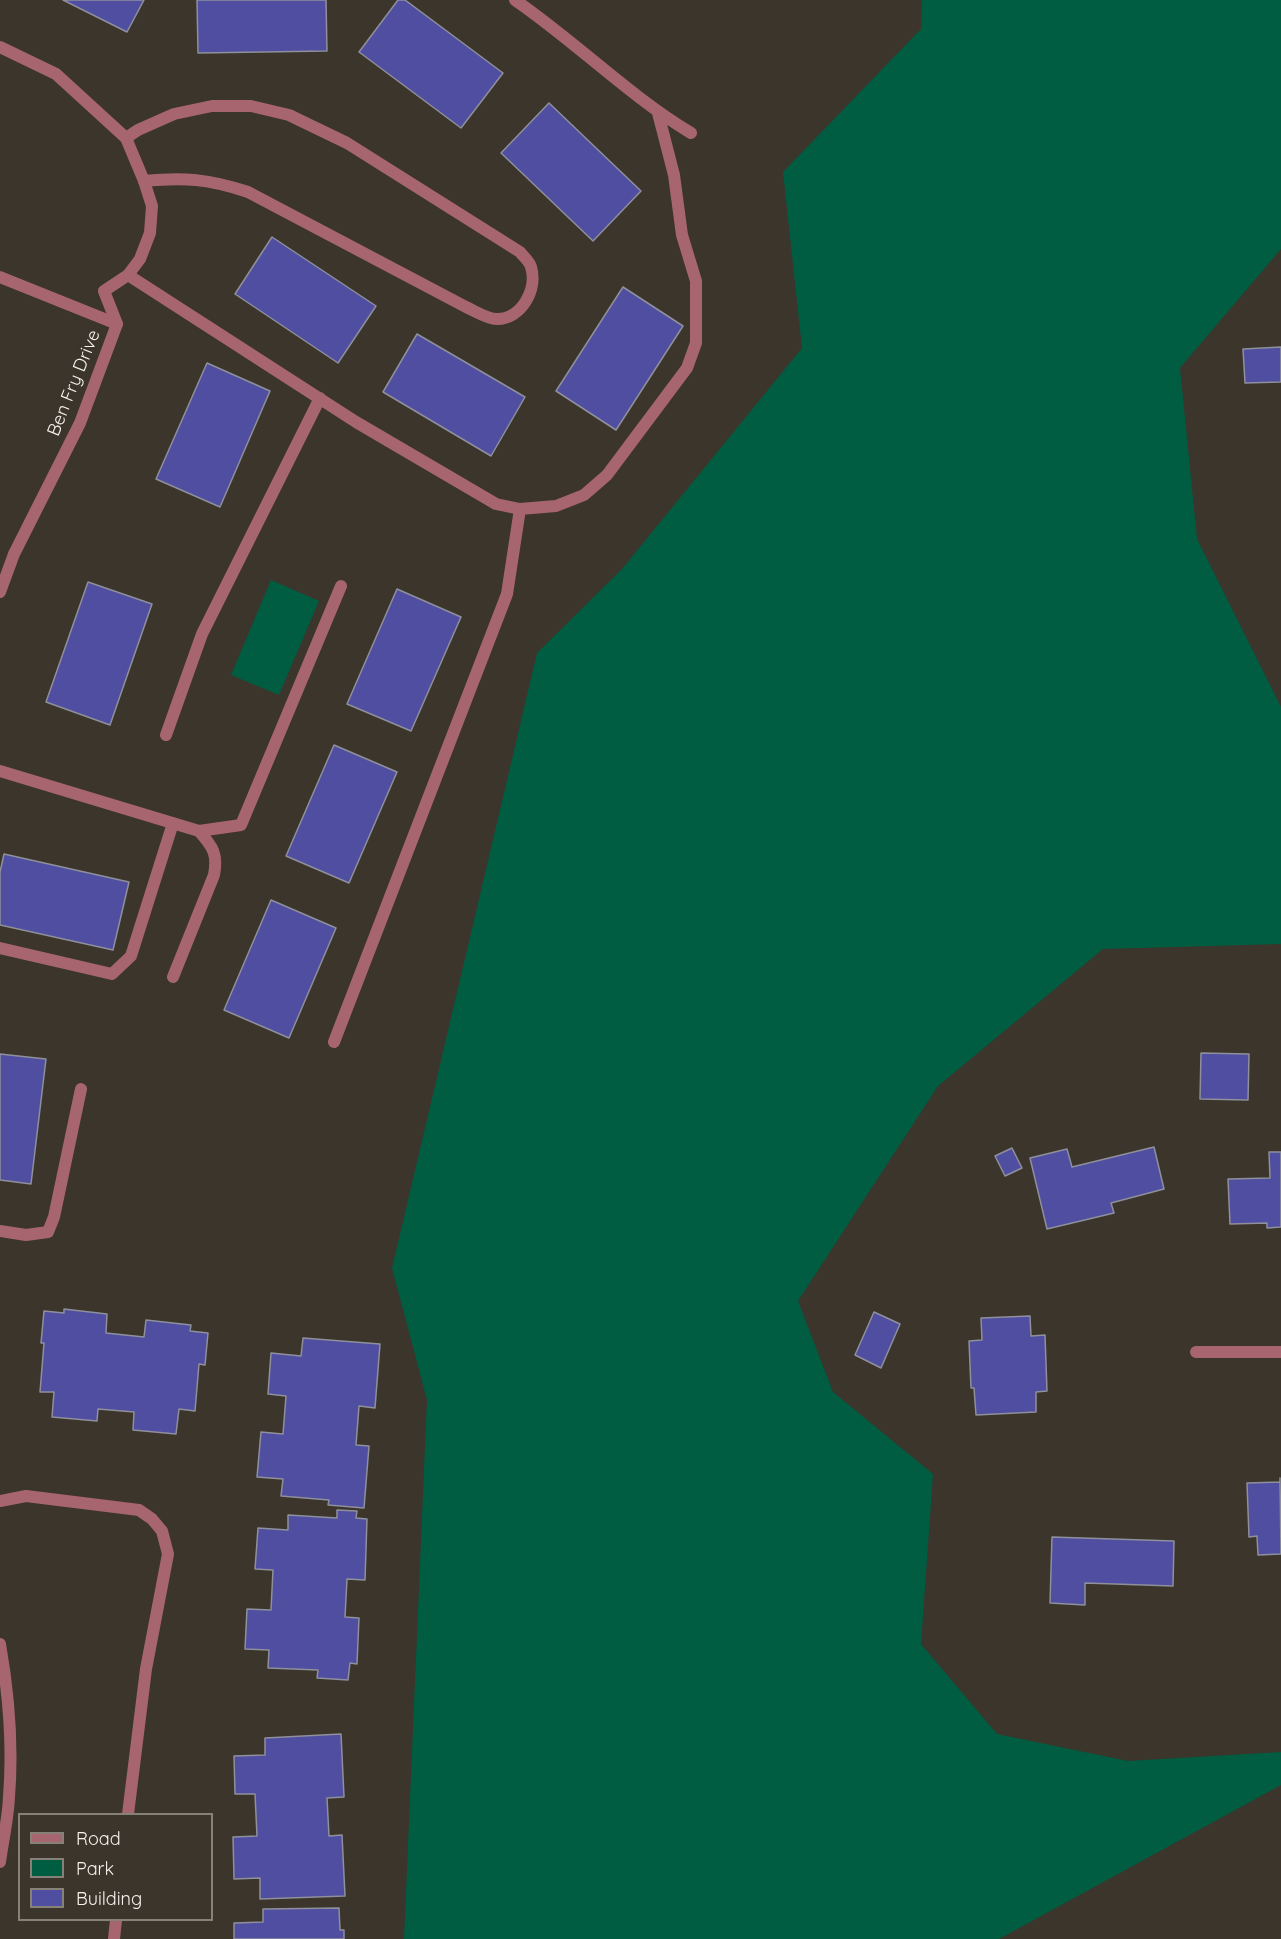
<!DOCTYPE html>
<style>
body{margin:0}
#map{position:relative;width:1281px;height:1939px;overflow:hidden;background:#3b352c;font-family:Quicksand,sans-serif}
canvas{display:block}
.legend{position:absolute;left:18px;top:1813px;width:195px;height:108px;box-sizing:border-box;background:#3b352c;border:2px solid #868179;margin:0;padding:8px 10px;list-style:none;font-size:18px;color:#f6f2ed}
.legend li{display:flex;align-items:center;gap:12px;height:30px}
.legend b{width:30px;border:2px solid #868179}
</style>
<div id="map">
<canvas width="1281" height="1939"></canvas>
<ul class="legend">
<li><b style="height:8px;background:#a7666f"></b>Road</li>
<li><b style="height:16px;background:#005d41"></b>Park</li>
<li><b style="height:16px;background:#4f4ea0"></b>Building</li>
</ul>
</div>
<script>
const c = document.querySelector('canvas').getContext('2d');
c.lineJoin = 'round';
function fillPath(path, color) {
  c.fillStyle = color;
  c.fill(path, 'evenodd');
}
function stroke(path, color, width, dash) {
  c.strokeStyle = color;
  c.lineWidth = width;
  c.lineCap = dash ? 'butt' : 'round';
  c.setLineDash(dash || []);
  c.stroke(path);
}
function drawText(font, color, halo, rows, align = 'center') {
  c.font = font + ' Quicksand,sans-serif';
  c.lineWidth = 6;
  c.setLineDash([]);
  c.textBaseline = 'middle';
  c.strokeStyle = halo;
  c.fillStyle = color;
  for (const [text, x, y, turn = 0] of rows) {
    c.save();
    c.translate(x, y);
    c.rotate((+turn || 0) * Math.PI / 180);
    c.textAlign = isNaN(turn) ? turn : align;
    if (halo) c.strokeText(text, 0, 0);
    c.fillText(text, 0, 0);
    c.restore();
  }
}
fillPath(new Path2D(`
 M922 0H1281V249L1180 368 1197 539 1281 707V944L1103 949 938 1086 798 1301 833 1392 933 1474 921 1644 997 1734 1128 1761 1281 1752V1785L999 1939H404L427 1400 392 1268 537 653 622 569 802 348 783 172 921 29Z
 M271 580 319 601 279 695 231 675Z`), '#005d41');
const building = new Path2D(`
 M63 0H144L127 32Z
 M197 0H326L327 51 198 53Z
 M398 0H405L503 73 461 128 359 52Z
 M549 103 641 191 593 241 501 153Z
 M272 237 376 306 338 363 235 294Z
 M623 287 683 326 616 430 556 391Z
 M417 334 525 397 491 456 383 392Z
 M1281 347V382L1245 383 1243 349Z
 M207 363 270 391 220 507 156 479Z
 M88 582 152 604 110 725 46 702Z
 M397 589 461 617 411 731 347 704Z
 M334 745 397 772 349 883 286 856Z
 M4 854 129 882 113 950 0 925V872Z
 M271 900 336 928 289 1038 224 1010Z
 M1201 1053 1249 1054 1248 1100 1200 1099Z
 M0 1054 46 1059 31 1184 0 1180Z
 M1154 1147 1164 1189 1111 1203 1114 1213 1047 1229 1030 1158 1067 1149 1072 1167Z
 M1012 1148 1022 1168 1005 1176 995 1156Z
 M1269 1152H1281V1227L1267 1228V1223L1230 1224 1228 1179 1270 1178Z
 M64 1309 107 1314 106 1333 144 1337 146 1320 191 1325 190 1331 208 1333 205 1365 199 1364 195 1411 179 1409 176 1434 133 1430 134 1412 98 1409 97 1421 52 1417 54 1392H40L44 1343H41L44 1311 64 1313Z
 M874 1312 900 1324 881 1368 855 1355Z
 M1030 1316 1031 1336 1045 1335 1047 1391 1036 1392V1412L976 1415 974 1388H971L969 1341 982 1340 981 1318Z
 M303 1338 380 1344 375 1408 359 1406 356 1445 369 1446 364 1508 328 1505 329 1500 281 1496 283 1479 257 1477 261 1432 283 1434 286 1396 268 1394 271 1353 301 1356Z
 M1280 1478 1281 1554 1258 1555 1257 1536 1249 1537 1247 1483 1280 1482Z
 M337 1510 357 1511 356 1518 367 1519 365 1580 347 1579 345 1617 359 1618 357 1664 350 1663 348 1680 317 1678 318 1670 268 1668 269 1650 245 1649 247 1609 271 1610 273 1570 255 1569 258 1528 288 1530V1515L337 1518Z
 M1052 1537 1174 1541 1173 1586 1085 1583V1605L1050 1603Z
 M341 1734 344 1797 327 1798 329 1836 342 1835 345 1896 260 1899V1878L234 1879 233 1837 257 1836 255 1794H235L234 1756 265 1755V1738Z
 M339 1908 340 1930H344V1939H234V1923L263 1922V1909Z`);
fillPath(building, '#4f4ea0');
stroke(building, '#8f909b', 1.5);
stroke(new Path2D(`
 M515 0C576 42 628 95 691 133
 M126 138 138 130 174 114 212 106H251L289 115 347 143 520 252C524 257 530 262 531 267 538 290 521 319 497 319 487 319 475 311 466 307L248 192C209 179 184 177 144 181
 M128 275 356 422 496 504 520 509 556 506 584 495 607 475 687 368 696 343V281L682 235 674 175 658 113
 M0 277 117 324
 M166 735 202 634 320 398
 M0 771 199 831C213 847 218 854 214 875L173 977
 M199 831 241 825 341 586
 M0 948 112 974 131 956 173 823
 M334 1042 507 594 520 509
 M0 1231 26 1235 48 1232 54 1217 81 1089
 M0 1501 26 1496 139 1510 152 1519 162 1531 168 1554 146 1669 128 1814
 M114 1939 116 1920`), '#a7666f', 12);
stroke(new Path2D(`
 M0 47 56 74 126 138 144 181 152 206 150 233 140 259 128 275 104 291 117 324 80 423 14 554 0 592
 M1196 1352H1281
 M0 1644C9 1695 13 1746 9 1797 8 1819 3 1840 0 1862`), '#a7666f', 12);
drawText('18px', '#f6f2ed', '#3b352c', [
 ["Ben Fry Drive",74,383,-68]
]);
</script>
